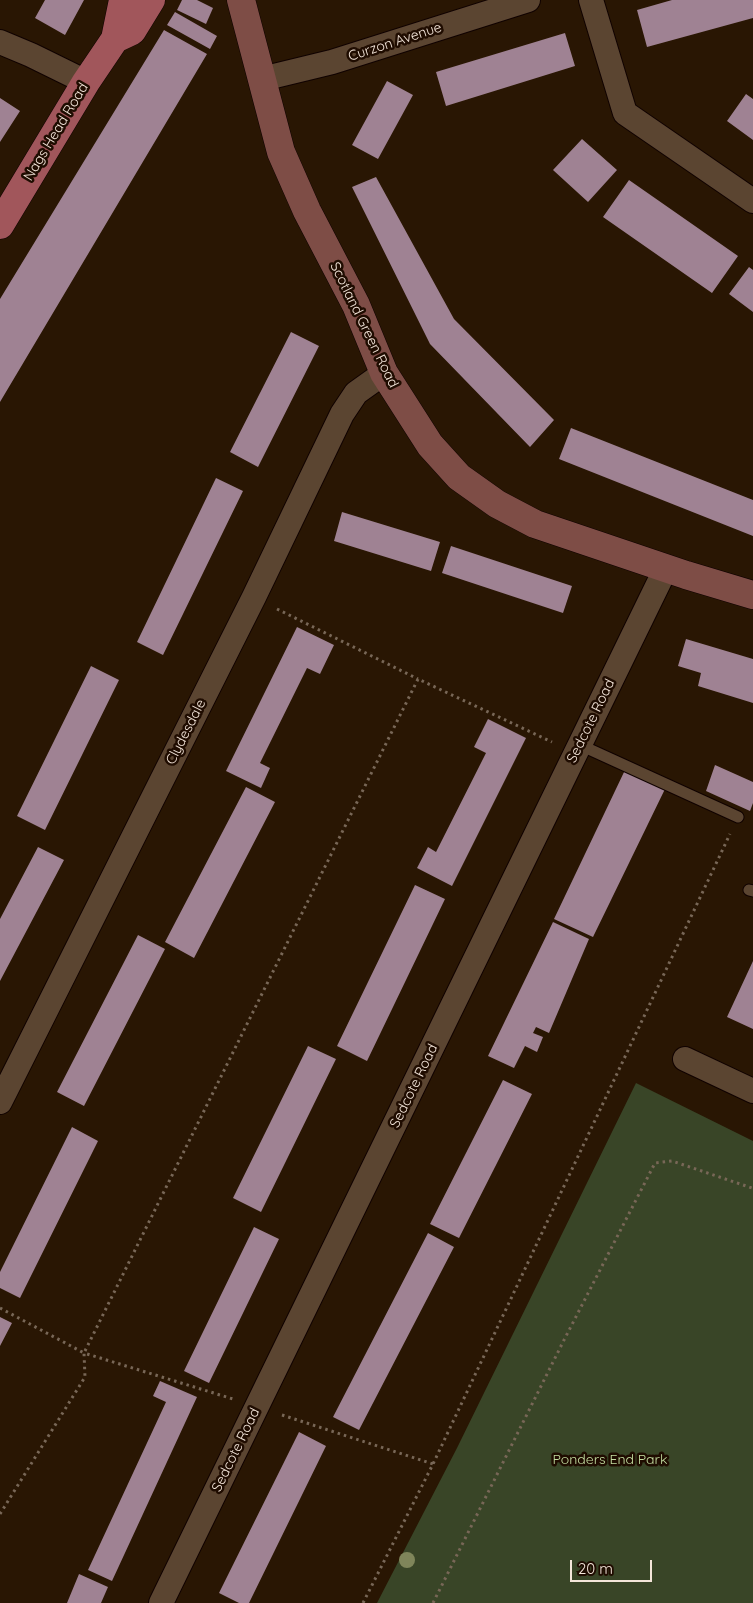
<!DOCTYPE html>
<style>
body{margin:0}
#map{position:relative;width:753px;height:1603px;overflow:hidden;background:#291603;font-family:Quicksand,sans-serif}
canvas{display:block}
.scale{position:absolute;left:570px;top:1560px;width:82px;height:22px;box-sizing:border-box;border:2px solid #f4e6da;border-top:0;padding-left:6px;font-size:15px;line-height:18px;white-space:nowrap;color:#f4e6da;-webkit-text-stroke:4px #1f0c00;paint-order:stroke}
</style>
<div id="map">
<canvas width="753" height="1603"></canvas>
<div class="scale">20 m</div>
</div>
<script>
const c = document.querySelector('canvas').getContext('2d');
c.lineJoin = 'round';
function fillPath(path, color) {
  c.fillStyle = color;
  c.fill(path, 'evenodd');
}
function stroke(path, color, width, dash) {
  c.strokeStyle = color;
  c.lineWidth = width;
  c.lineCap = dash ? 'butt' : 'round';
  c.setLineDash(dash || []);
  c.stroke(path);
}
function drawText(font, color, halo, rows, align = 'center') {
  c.font = font + ' Quicksand,sans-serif';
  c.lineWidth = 5;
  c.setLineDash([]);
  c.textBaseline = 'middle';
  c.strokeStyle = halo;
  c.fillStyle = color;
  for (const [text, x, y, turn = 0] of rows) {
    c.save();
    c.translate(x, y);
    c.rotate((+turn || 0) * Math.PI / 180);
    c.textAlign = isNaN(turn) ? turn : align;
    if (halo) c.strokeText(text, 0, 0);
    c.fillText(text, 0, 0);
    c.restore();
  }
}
fillPath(new Path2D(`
 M636 1083 753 1141V1603H377L457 1448Z`), '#394527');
fillPath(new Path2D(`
 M45 0H84L65 35 35 18Z
 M182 0H197L213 8 206 24 177 10Z
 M672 0H753V18L647 47 637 10Z
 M175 12 217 36 210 49 167 25Z
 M164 30 207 54 0 402V299Z
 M565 33 575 66 446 106 436 72Z
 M387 81 413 95 378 159 352 145Z
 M746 94 753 99V140L727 121Z
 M0 98 20 111 0 142Z
 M582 139 617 170 588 202 553 170Z
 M376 177 454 319 554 420 530 447 430 344 352 187Z
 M629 180 738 256 712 293 603 217Z
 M749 267 753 270V312L729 294Z
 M291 332 319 346 258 467 230 452Z
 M571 428 753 500V536L559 459Z
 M216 478 243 491 163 655 137 642Z
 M342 512 440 542 431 571 334 541Z
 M451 546 572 586 563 613 442 573Z
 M297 627 334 645 320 674 307 668 260 763 270 768 261 788 226 771Z
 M686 639 753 659V703L698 686 701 673 678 666Z
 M91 666 119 680 45 830 17 816Z
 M488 719 526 738 452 886 417 868 428 847 436 852 486 753 474 747Z
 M715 765 753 782V803L750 811 706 791Z
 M625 770 665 789 593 937 554 919Z
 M246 787 275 802 194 958 165 942Z
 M38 847 64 860 0 981V919Z
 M415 885 445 899 367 1061 337 1046Z
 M553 922 589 939 549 1033 536 1027 533 1033 543 1037 537 1052 525 1046 514 1068 488 1056Z
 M138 935 165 949 84 1106 57 1092Z
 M753 961V1029L727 1017Z
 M308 1046 336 1059 261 1212 233 1198Z
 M503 1080 532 1094 459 1238 430 1224Z
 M72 1127 98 1141 20 1298 0 1288V1272Z
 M254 1227 279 1239 209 1383 184 1371Z
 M428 1233 454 1247 359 1430 333 1417Z
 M0 1317 12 1323 0 1346Z
 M160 1381 197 1397 112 1581 88 1570 166 1402 153 1396Z
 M299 1432 326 1446 249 1603H239L219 1593Z
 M79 1574 108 1587 101 1603H67Z`), '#9f8293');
const lane = new Path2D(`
 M580 745 738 817
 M749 890 753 891`);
const street = new Path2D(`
 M591 0 625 113 753 201
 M0 42 31 55 86 82
 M262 79 332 62 528 0
 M685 1059 753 1091
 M0 1102 254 597 342 414 356 393 384 373
 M161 1603 666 568`);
const secondary = new Path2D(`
 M241 0 281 152 307 211 356 305 384 373 430 445 459 477 497 504 535 524 686 575 753 595`);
const primary = new Path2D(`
 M115 39 132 31 151 0
 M0 225 86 82 115 39 123 0`);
stroke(lane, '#100200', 13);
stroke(street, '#100200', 26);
stroke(secondary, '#100200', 29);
stroke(primary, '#100200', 29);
stroke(new Path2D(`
 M277 609 418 679
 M0 1308 84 1353 418 679 552 742
 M282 1415 433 1464
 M0 1514 85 1377 84 1353 233 1399
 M363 1603 433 1464 730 834
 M433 1603 563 1342 655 1163 672 1161 752 1188 753 1190`), '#786757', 3, [2.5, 4]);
stroke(lane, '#5b4531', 11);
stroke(street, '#5b4531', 24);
stroke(secondary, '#7e4d46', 28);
stroke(primary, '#a1565b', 28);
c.fillStyle = '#7f855a';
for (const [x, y] of [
 [407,1560]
]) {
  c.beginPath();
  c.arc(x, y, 8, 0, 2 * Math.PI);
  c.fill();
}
drawText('14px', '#f4e6da', '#1f0c00', [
 ["Curzon Avenue",395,42,-18],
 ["Nags Head Road",56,132,-59],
 ["Scotland Green Road",364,325,64],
 ["Sedcote Road",591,721,-64],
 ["Clydesdale",186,732,-63],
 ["Sedcote Road",414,1086,-64],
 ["Sedcote Road",236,1450,-64]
]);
drawText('14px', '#c5dfa2', '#1f0c00', [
 ["Ponders End Park",610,1460]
]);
</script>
